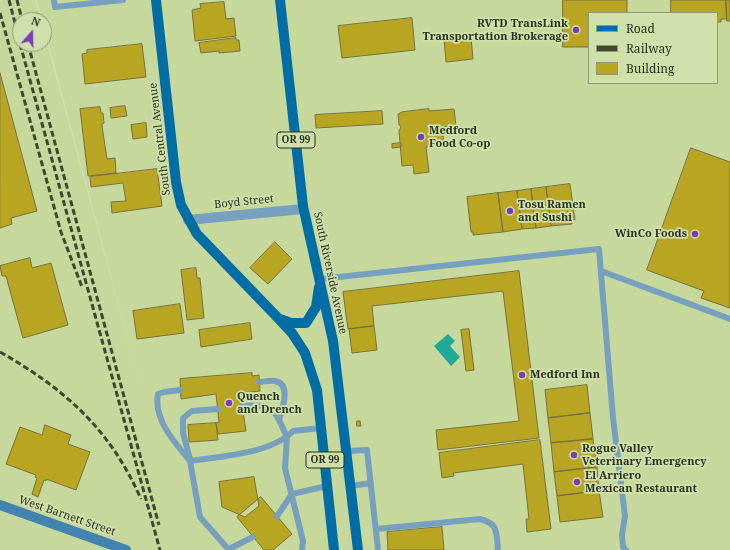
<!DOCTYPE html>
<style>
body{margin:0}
#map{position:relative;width:730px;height:550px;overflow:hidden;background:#d0e0ab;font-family:"Noto Serif",serif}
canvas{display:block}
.legend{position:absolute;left:588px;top:12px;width:130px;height:72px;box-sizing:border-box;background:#d0e0ab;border:1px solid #8e9a72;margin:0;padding:5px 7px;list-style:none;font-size:12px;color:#2c311c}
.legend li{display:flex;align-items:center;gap:8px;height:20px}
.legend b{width:20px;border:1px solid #8e9a72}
.north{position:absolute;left:12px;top:12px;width:40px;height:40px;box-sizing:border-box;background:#d0e0ab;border:1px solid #8e9a72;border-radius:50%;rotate:20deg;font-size:11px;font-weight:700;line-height:16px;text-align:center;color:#2c311c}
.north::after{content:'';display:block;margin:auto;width:14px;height:18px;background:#763fb6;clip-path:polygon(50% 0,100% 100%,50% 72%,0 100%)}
</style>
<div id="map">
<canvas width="730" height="550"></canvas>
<ul class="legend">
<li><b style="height:5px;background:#006ea5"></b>Road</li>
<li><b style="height:5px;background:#41472e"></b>Railway</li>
<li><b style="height:11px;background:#b8a622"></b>Building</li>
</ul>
<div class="north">N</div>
</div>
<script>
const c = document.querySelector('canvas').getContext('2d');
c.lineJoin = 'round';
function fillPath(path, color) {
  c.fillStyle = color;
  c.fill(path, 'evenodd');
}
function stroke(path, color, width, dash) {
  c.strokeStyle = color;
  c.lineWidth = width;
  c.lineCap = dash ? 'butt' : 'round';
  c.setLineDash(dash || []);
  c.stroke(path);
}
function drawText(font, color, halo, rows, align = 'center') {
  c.font = font + ' "Noto Serif",serif';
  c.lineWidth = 3.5;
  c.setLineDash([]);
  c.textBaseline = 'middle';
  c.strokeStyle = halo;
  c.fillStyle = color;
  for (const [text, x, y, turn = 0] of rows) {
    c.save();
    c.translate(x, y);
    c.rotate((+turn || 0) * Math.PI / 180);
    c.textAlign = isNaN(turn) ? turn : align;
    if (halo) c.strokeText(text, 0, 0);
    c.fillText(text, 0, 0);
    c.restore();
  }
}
fillPath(new Path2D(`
 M0 0H35L41 20H20V44H44V33L146 406 37 0H730V550H0ZM589 13H717V83H589Z`), '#c6d89b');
fillPath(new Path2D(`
 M448 334 455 341 450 346 460 357 451 366 434 346Z`), '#1fa997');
const building = new Path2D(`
 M563 0H627V13H589V47H563Z
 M671 0H726L727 19H721V22H717V13H671Z
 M726 0H730V21H727Z
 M224 2 226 19 234 18 236 36 195 41 192 10 201 8 200 4Z
 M412 18 415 50 342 58 338 26Z
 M471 37 473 59 446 62 444 39Z
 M236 38V40H239L240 51 219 53V51L201 53 199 43Z
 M142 44 146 77 85 84 82 54 87 53V50Z
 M0 73 37 211 11 218 12 224 0 228Z
 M125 106 127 116 111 118 110 108Z
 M100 107 101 113H103L104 123 102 124V126L107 159 115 158 116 173 88 176 80 109Z
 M429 109V111L454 109 456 126 442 127 444 145 426 147 429 172 414 174 413 165 402 166 399 131 401 127 399 125 398 114 402 112Z
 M382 111 383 124 316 128 315 115Z
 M146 123 147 137 133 139 131 125Z
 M401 143V147L392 148V144Z
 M691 148 730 162V308L701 298 704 291 647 270Z
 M157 169 162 206 112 213 111 202 126 201 123 183 91 187 90 177Z
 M570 184 575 220H572V224L551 226 546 187Z
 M546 187 551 226 536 228 531 189Z
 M531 189 536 228 522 229 517 191Z
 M517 191 522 229 503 232 498 193Z
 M498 193 503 232 473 235V232H471L467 197Z
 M275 242 292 259 268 284 250 268Z
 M30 258 32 268 51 263 68 325 23 338 6 276H2L0 266Z
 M196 268 197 278H200L204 318 187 320 181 270Z
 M519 271 539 438 438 450 436 430 519 421 503 291 372 306 374 326 348 329 343 292Z
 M180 304 184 333 137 339 133 311Z
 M250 323 252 339 201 347 199 330Z
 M374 326 377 350 352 353 349 329Z
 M469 329 474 370 466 371 461 330Z
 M252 373V376L259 375 260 391 242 393 243 397 241 398 246 431 218 434 216 423 219 422 216 394 181 399 180 379Z
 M587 385 590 413 548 418 545 390Z
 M590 413 593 439 551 443 548 418Z
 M357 421H360L361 426H357Z
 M216 423 218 440 189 442 188 425Z
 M45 425 71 435 68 444 90 452 76 490 46 479V481L44 480 38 497 32 494 37 478 35 477 36 475 6 464 20 427 42 435Z
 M593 439 597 467 554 472 551 443Z
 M540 440 551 529 527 532 526 519H529L523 464 453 473 454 476 442 478 439 453Z
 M597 467 599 491 557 496 554 472Z
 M254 477 259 506 245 517 222 507 219 482Z
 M599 491 603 517 560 522 557 496Z
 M261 497 292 534 273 550H264L237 517Z
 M442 527 444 550H388L387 532Z`);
fillPath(building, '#b8a622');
stroke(building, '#78713c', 1);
stroke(new Path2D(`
 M54 0 55 7 123 0
 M601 271 730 319
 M320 279 599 249 613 418 625 516 622 535 623 547 626 550
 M259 382C264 382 270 380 275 381 292 384 282 409 279 420L287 437 285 468 303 541 302 550
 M180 390 164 392 158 394C153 419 175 443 190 461
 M242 406C257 405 272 404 279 420
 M347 451 367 450 378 550
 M190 459 183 433V418L192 411 218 409
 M351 486 371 483
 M277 516 292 494 327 486
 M376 529 480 519C499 524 496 532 498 550
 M229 549 253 537
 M229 550 200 517 190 461C221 456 271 454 293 431L321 428`), '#77a0bf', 6);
stroke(new Path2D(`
 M188 220 303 209`), '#77a0bf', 10);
stroke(new Path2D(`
 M0 505 126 550`), '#4283b0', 10);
stroke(new Path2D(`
 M156 0 176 182 181 205 197 234 278 318 292 333 305 353 317 390 334 550
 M280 0 303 206 333 341 358 550
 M280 319 291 323H306L316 307 319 287`), '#006ea5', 10);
stroke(new Path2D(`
 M9 0 20 42
 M17 0 22 20
 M0 13 61 232 82 287
 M20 44 160 550
 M28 44 159 525
 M0 352C65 389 110 429 141 499`), '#41472e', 3, [6, 3]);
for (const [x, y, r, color] of [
 [576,30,4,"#763fb6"],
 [421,137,4,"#763fb6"],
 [510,211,4,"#763fb6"],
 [695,234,4,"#763fb6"],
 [522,375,4,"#763fb6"],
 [229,403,4,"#763fb6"],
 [574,455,4,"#763fb6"],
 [577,482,4,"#763fb6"]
]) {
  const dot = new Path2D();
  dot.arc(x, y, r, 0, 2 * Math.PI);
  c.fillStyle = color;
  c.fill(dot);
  stroke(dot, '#d0e0ab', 1.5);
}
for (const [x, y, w] of [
 [296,140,38],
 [325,460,38]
]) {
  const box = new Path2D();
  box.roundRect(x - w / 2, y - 8, w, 16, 3);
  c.fillStyle = '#d0e0ab';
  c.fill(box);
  stroke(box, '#2c311c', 1);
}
drawText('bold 10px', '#2c311c', null, [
 ["OR 99",296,140],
 ["OR 99",325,460]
]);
drawText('bold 11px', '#2c311c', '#d0e0ab', [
 ["RVTD TransLink",568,24,"right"],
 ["Transportation Brokerage",568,37,"right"],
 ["Medford",429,131],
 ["Food Co-op",429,144],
 ["Tosu Ramen",518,205],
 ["and Sushi",518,218],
 ["WinCo Foods",687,234,"right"],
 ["Medford Inn",530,375],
 ["Quench",237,397],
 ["and Drench",237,410],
 ["Rogue Valley",582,449],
 ["Veterinary Emergency",582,462],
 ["El Arriero",585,476],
 ["Mexican Restaurant",585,489]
], 'left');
drawText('11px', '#2c311c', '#d0e0ab', [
 ["South Central Avenue",160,139,-97],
 ["Boyd Street",244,202,-6],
 ["South Riverside Avenue",330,273,78],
 ["West Barnett Street",67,516,19]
]);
</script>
